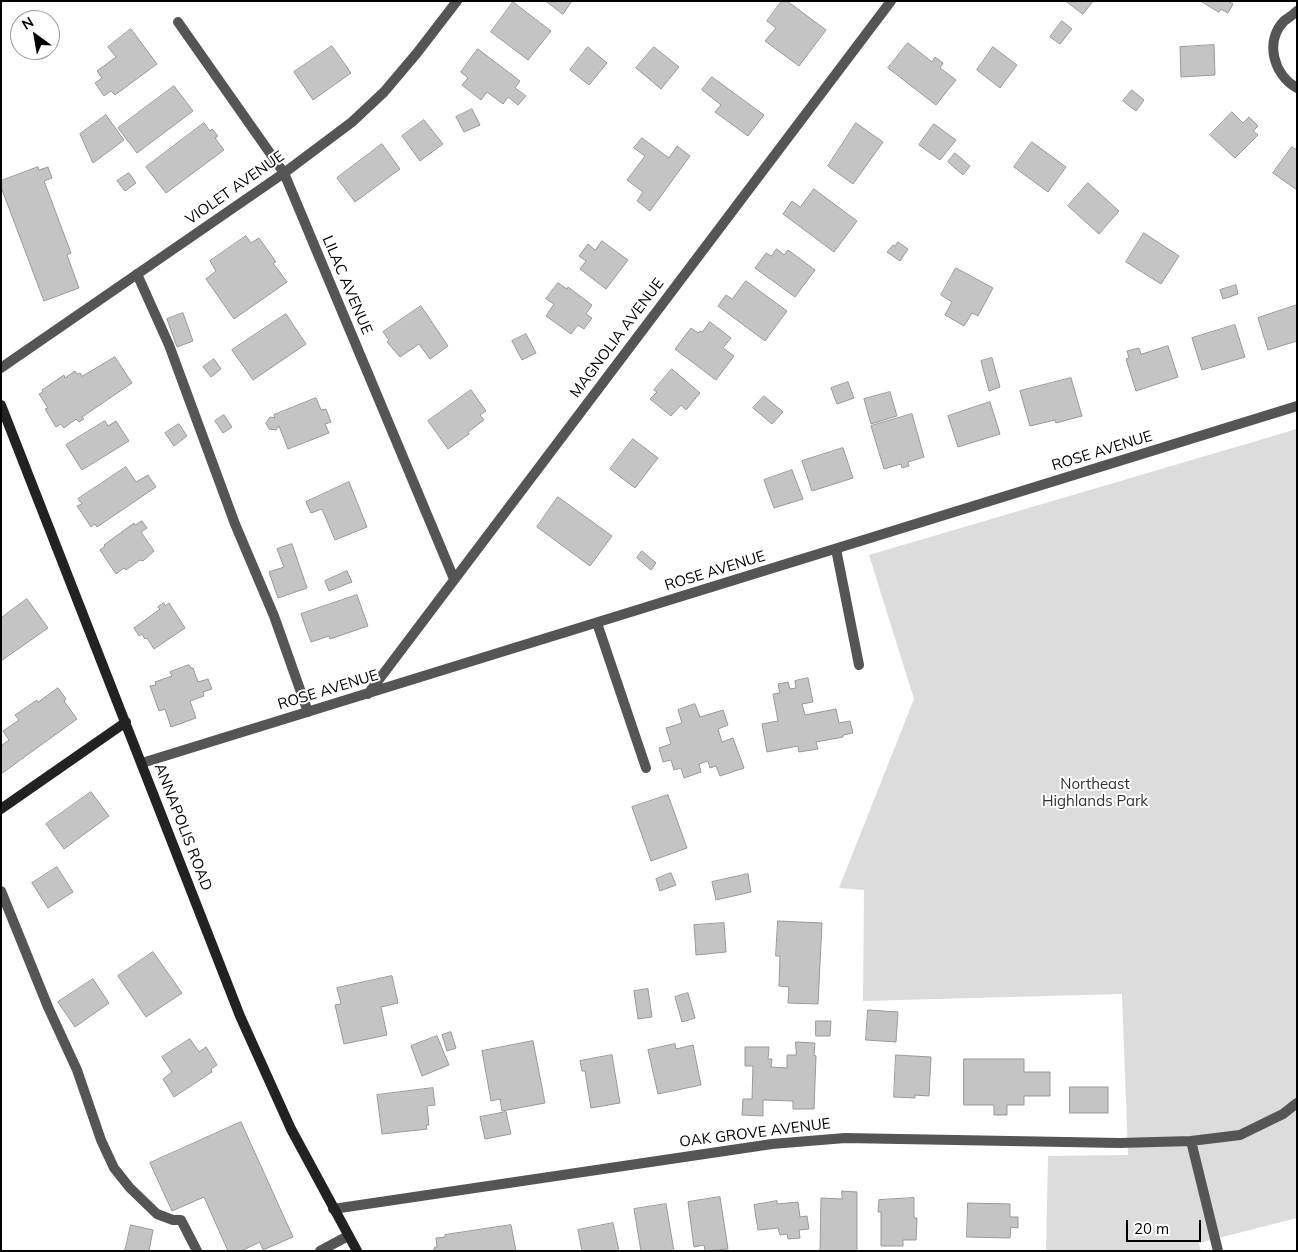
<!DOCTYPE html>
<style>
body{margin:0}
#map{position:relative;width:1298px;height:1252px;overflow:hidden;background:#fff;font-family:Mulish,sans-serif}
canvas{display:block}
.frame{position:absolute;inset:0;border:2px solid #000;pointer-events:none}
.north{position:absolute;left:10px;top:10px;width:50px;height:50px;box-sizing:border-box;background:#fff;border:1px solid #999;border-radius:50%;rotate:328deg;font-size:14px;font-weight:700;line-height:20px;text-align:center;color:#000}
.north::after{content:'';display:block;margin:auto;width:18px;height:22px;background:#000;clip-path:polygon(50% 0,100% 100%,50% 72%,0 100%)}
.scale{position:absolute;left:1126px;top:1220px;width:75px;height:22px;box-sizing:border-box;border:2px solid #000;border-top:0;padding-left:6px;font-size:15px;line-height:18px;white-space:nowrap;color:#000;-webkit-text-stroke:4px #fff;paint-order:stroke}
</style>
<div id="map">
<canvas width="1298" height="1252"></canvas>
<div class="frame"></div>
<div class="north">N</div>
<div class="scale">20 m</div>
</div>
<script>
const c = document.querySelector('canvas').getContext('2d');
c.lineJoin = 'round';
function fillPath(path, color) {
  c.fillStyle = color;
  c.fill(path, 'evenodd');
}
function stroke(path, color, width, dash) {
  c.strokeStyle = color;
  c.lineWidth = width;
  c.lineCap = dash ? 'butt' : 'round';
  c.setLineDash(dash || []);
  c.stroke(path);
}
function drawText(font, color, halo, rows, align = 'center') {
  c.font = font + ' Mulish,sans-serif';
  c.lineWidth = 4;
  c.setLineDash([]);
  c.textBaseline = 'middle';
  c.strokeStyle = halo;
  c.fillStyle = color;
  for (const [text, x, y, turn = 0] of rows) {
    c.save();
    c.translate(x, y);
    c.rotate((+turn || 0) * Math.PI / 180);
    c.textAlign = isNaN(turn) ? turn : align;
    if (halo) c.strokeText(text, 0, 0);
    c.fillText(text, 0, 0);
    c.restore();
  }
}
fillPath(new Path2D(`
 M1297 429V1218L1199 1243 1201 1251H1046L1048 1156 1128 1155 1122 994 863 1001 864 890 839 888 914 699 869 555Z`), '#dcdcdc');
const building = new Path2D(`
 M546 1H572L563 14Z
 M782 1H787L826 30 799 66 765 41 776 28 767 21Z
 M1066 1H1093L1083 14Z
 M1201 1H1228L1233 4 1228 13 1221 9 1219 12Z
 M513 2 551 31 528 60 491 32Z
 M1062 21 1072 29 1060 44 1050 37Z
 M131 29 157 64 115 95 111 91 104 96 95 83 102 78 97 71 116 57 108 47Z
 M908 43 932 62 935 57 943 63 940 68 956 80 936 105 888 68Z
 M1214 45 1215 75 1181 77 1180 47Z
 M332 46 351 73 313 100 294 72Z
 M588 47 607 63 589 85 570 70Z
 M654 47 679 67 661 89 636 68Z
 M993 47 1017 65 1000 88 977 70Z
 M478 49 520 81 515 88 526 96 518 105 508 97 503 104 487 92 481 100 462 85 468 78 461 72Z
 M712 77 764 115 748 136 715 112 721 105 702 90Z
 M174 86 193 111 137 153 118 128Z
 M1132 90 1144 100 1136 111 1123 101Z
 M472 109 480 125 464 132 456 117Z
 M1232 112 1243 123 1249 117 1258 126 1253 131 1258 135 1235 158 1210 135Z
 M106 115 124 140 93 163 80 134Z
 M424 120 443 144 420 161 402 136Z
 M204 123 210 131 212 129 218 136 215 138 224 150 166 193 146 167Z
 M856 123 883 142 853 184 828 166Z
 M934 124 956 140 940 160 919 145Z
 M642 138 669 158 677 146 690 156 650 211 637 201 643 192 627 180 645 156 634 148Z
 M1032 142 1066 167 1048 192 1014 167Z
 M382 144 400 169 355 202 337 178Z
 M1292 147 1297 150V190L1273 173Z
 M955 153 970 166 963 175 948 162Z
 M38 167 39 170 48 167 52 178 44 181 71 253 67 255 79 288 44 301 1 187V181Z
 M129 173 136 183 125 191 117 181Z
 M1088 183 1119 211 1099 234 1068 206Z
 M814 189 857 221 834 252 783 214 792 201 800 207Z
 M1144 233 1179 256 1161 284 1126 262Z
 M246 236 251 243 259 238 276 262 273 263 287 282 234 319 206 279 216 271 210 261Z
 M602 241 628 260 606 289 580 269 586 261 579 256 588 244 595 250Z
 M898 242 908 249 900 261 887 252 893 245 895 246Z
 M777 249 784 255 788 250 815 270 795 297 755 268 766 253 771 256Z
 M956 268 993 288 978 316 972 313 964 326 945 315 952 302 941 295Z
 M746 281 787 311 765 341 718 306 726 295 732 299Z
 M558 283 567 289 568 287 592 305 586 314 592 318 584 329 578 325 571 334 546 316 554 304 546 299Z
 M1236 285 1238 294 1223 299 1220 290Z
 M1297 305V341L1268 350 1258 318Z
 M421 306 448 346 430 359 419 344 400 357 387 342 389 340 383 332Z
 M183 313 193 341 177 347 167 319Z
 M286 314 306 344 253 380 232 350Z
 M710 322 731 338 723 348 734 356 716 380 675 349 691 328 698 333 700 331 702 332Z
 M1235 325 1245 357 1202 370 1192 338Z
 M526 334 536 353 522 360 512 341Z
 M1168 346 1178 377 1136 391 1126 359 1129 358 1127 351 1139 348 1141 354Z
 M115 357 132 383 82 417 84 419 79 422 76 419 64 428 61 424 56 427 45 409 48 408 39 394 43 392 42 390 64 375 65 378 75 371 77 374 80 373 82 376Z
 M992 358 1000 387 989 391 981 361Z
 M214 359 221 369 211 377 203 367Z
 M672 369 700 393 686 410 681 405 671 416 650 399 657 392 654 390Z
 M1071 378 1082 416 1056 423 1055 420 1030 426 1020 391Z
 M848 382 854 398 837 404 831 388Z
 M471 390 486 411 480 415 484 420 468 432 469 434 448 449 428 421Z
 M890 392 897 416 871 424 864 399Z
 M764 396 783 412 772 424 753 408Z
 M316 398 321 410 326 409 331 422 325 424 329 433 288 449 279 426 276 430 269 429 266 423 270 417 275 418 274 415Z
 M990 402 1000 434 958 447 948 416Z
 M912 414 924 457 908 462 909 466 902 468 901 464 884 469 871 426Z
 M224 415 232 427 223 433 215 421Z
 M105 421 108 426 116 421 129 441 82 470 66 445Z
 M179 424 187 436 174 446 165 433Z
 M633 439 658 458 635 488 610 469Z
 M843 448 853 478 812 491 802 461Z
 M126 467 136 482 148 475 156 487 97 527 95 524 91 527 77 506 82 504 78 499Z
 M792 470 803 499 774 508 764 480Z
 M349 482 367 527 335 540 322 509 311 513 306 502Z
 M558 497 612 536 590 566 537 527Z
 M142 521 147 528 141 532 154 551 143 561 140 560 126 570 124 568 116 574 100 550 105 546 104 545 134 523 135 525Z
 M292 544 307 588 278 598 269 572 284 567 277 549Z
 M642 551 656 563 651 570 637 558Z
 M347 571 352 582 329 591 325 581Z
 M357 595 368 626 330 639 329 636 311 642 301 614Z
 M27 599 48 628 1 661V618Z
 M164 603 165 606 169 603 185 628 154 649 147 638 145 639 142 634 139 636 134 628 160 609 158 607Z
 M189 665 191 668H193L198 682 208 679 212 689 203 692 204 696 190 701 196 718 171 727 165 709 159 711 150 686 156 685 155 682 172 676 170 672Z
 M808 678 813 702 802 704 805 715 836 709 839 723 850 721 853 733 843 735V737L816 742 818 749 799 752 798 746 767 752 762 724 778 721 773 694 780 693 778 684 788 682 790 689 796 688 795 681Z
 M58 688 66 699 64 701 77 719 1 774V746L9 740 3 731 19 720 15 715 37 700 38 702Z
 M695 704 700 717 723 710 728 725 718 729 722 742 733 738 744 768 720 776 716 766 710 768 708 761 699 764 701 772 684 778 681 768 674 770 671 760 663 762 659 748 671 744 666 728 682 723 678 710Z
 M91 792 109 816 64 849 46 824Z
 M668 795 687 848 651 861 632 807Z
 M57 867 73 892 48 908 32 883Z
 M671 873 676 885 660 891 656 879Z
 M748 874 751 892 716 900 712 882Z
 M778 921 822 923 818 1004 788 1003 789 987 779 986 780 956H776Z
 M724 923 726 952 696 955 694 925Z
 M153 952 182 993 146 1017 118 976Z
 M392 976 398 1003 381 1007 387 1035 344 1044 335 1005 341 1004 337 988Z
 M93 979 109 1003 75 1027 58 1002Z
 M648 989 652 1017 638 1019 634 991Z
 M688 993 695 1018 682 1022 675 997Z
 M868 1010 898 1012 896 1042 866 1040Z
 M816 1021H831L830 1036H816Z
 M451 1032 456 1048 447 1051 442 1035Z
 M437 1036 449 1065 422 1076 411 1046Z
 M190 1039 199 1052 206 1047 217 1065 211 1069 212 1072 174 1097 163 1079 172 1072 162 1057Z
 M533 1041 545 1103 502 1111 500 1099 491 1101 482 1051Z
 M796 1042 815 1043 814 1055 816 1056 814 1109H793V1101L763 1100V1116L742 1115 743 1099H752L753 1066H745V1047H769L768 1059H772L771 1067 787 1068V1055H796Z
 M675 1044 676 1049 693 1045 701 1085 658 1094 648 1050Z
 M612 1055 620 1103 591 1108 585 1071H582L580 1061Z
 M896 1055 931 1057 929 1096 915 1095V1098L894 1097Z
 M964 1059H1024V1072H1050V1096H1024V1105H1007V1115H994V1105H964Z
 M1070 1087H1108V1113H1070Z
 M433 1088 435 1105 427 1106 429 1125H426L427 1129 382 1134 377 1095Z
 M506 1112 511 1134 485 1139 480 1117Z
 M241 1122 293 1237 263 1250 260 1242 241 1251H228L204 1197 172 1211 150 1163Z
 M842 1191 857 1192V1251H820L821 1198 842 1199Z
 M720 1197 728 1249 705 1251 704 1245 694 1247 688 1202Z
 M914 1198V1218H917L916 1240H903V1246H881V1212H878L879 1200Z
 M777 1201V1204L798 1202 800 1217 807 1216 809 1229 799 1230 800 1238 788 1239 787 1234 780 1235 778 1228 758 1230 754 1205Z
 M968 1203 1010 1204V1217H1018V1228L1011 1227 1010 1238 967 1237Z
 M666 1204 674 1251H641L634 1209Z
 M613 1223 619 1251H582L578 1230Z
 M131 1225 153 1230 149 1251H125Z
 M511 1225 516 1251H434V1248L437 1247 436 1238 445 1237V1235Z`);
fillPath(building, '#c4c4c4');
stroke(building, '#999', 1);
stroke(new Path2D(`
 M137 274 169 345 235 524 274 616 308 712
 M836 549 859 665
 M597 623 646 768
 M1 891 48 1007 77 1070 101 1140 114 1168 130 1188 157 1214 173 1220H181L197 1251
 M320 1251 348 1236`), '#555', 10);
stroke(new Path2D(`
 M1297 11C1293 15 1288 18 1284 21 1264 42 1274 75 1297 88
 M178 22 284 173 454 579
 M1 368 284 173 352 122 384 92 417 53 457 1
 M368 694 891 1
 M142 763 1297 406
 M1191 1141 1218 1251
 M333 1209 772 1144 845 1138 1120 1143 1191 1141 1240 1135 1283 1114 1297 1103`), '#555', 10);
stroke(new Path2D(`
 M1 405 240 1016 291 1129 357 1251
 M1 809 126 722`), '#222', 10);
drawText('15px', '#000', '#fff', [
 ["VIOLET AVENUE",235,188,-35],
 ["LILAC AVENUE",347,285,67],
 ["MAGNOLIA AVENUE",617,338,-53],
 ["ROSE AVENUE",1102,451,-17],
 ["ROSE AVENUE",715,571,-17],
 ["ROSE AVENUE",328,690,-17],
 ["ANNAPOLIS ROAD",183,827,69],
 ["OAK GROVE AVENUE",755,1133,-7]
]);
drawText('15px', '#333', '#fff', [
 ["Northeast",1095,784],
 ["Highlands Park",1095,801]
]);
</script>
